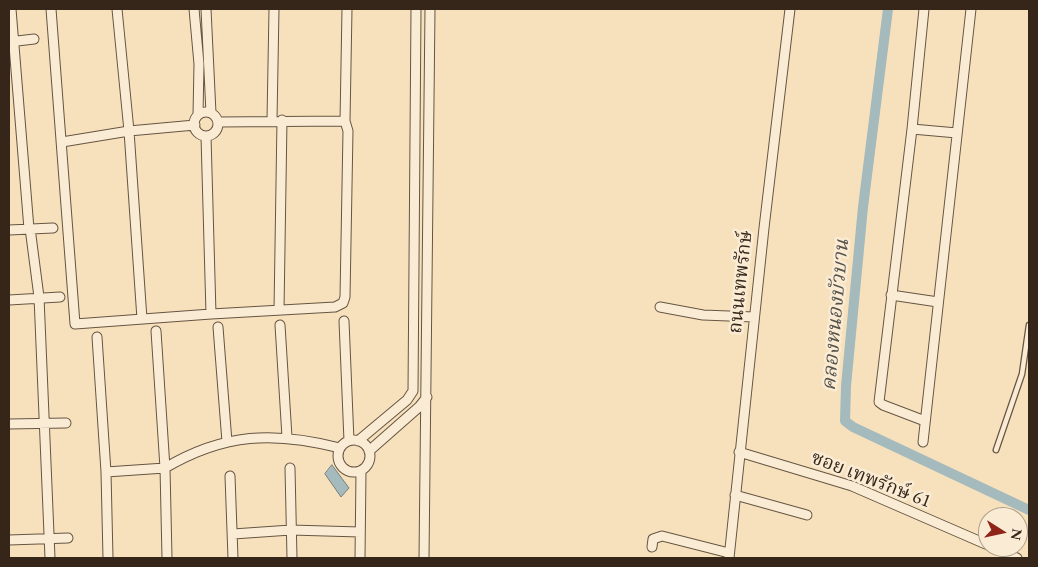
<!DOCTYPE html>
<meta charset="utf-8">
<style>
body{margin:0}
#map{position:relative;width:1038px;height:567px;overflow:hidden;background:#f7e1bd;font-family:"EB Garamond",serif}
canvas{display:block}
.frame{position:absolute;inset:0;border:10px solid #352619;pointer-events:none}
.north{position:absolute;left:978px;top:507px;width:50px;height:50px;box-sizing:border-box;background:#faecd4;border:1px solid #ab9d89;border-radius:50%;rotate:100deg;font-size:14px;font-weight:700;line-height:20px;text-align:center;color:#352619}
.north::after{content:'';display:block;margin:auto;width:18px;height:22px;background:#8f2418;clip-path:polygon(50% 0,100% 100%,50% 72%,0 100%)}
</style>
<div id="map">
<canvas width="1038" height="567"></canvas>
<div class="frame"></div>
<div class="north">N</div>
</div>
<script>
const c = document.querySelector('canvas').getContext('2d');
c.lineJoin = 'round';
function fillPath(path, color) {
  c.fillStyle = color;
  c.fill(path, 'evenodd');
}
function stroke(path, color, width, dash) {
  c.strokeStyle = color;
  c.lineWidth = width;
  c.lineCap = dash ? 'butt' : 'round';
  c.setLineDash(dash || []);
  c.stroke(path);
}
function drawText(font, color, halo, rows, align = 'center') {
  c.font = font + ' "EB Garamond","Noto Serif Thai",serif';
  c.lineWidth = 5;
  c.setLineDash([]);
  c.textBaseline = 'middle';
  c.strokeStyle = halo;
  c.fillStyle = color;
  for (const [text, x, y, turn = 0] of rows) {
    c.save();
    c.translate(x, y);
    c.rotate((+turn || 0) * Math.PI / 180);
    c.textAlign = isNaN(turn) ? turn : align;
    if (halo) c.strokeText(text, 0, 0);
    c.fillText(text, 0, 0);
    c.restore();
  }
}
const water = new Path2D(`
 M332 465 349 488 341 497 325 474Z`);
fillPath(water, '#a4babd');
stroke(water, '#787f7b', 1);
stroke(new Path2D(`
 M888 9 863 207 846 386 845 421 853 427 1029 510`), '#a4babd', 10);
const lane = new Path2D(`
 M996 450 1022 374 1029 325`);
const street = new Path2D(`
 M11 9 29 229
 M51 9 75 324 211 314
 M117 9 129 131 142 319
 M194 9 199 64 198 115
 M206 9 211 113
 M924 9 912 129 879 402 883 405 925 421
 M9 42 34 39
 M194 124a12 12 0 1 1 24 0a12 12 0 1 1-24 0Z
 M272 120 274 9
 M218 122 345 121 347 9
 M912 129 957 133
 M206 136 211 314 335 307 343 303 345 297 348 131 345 121
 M62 142 129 131 195 125
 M30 228 39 297 50 558
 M9 230 53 228
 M891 295 938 302
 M9 300 60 297
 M660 307 703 315 754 317
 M279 310 282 120
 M344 321 349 441
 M280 325 287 437
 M218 327 227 442
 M97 337 106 472 108 558
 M9 424 66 423
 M338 456a16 16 0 1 1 32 0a16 16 0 1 1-32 0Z
 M358 441 407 400 413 391 416 9
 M923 442 971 9
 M369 451 419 407 427 397
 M739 452 852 486 988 545
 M290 468 292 558
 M106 472 165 468 156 331
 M230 476 233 558
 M735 495 807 515
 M233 534 291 530 360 532
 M9 540 68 538
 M652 547 653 539 662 536 729 553
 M992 547 1017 558
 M167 558 165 468C224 433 274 431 340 448
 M360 558 361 471
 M424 558 430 9
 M729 558 764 228 790 9`);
stroke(lane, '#665542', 7);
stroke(street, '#665542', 11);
stroke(lane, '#faecd4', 4.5);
stroke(street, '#faecd4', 9);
drawText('19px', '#352619', '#faecd4', [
 ["ถนนเทพรักษ์",741,282,-84],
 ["ซอย เทพรักษ์ 61",871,480,21]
]);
drawText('italic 20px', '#56524a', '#faecd4', [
 ["คลองหนองบัวบาน",836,315,-85]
]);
</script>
